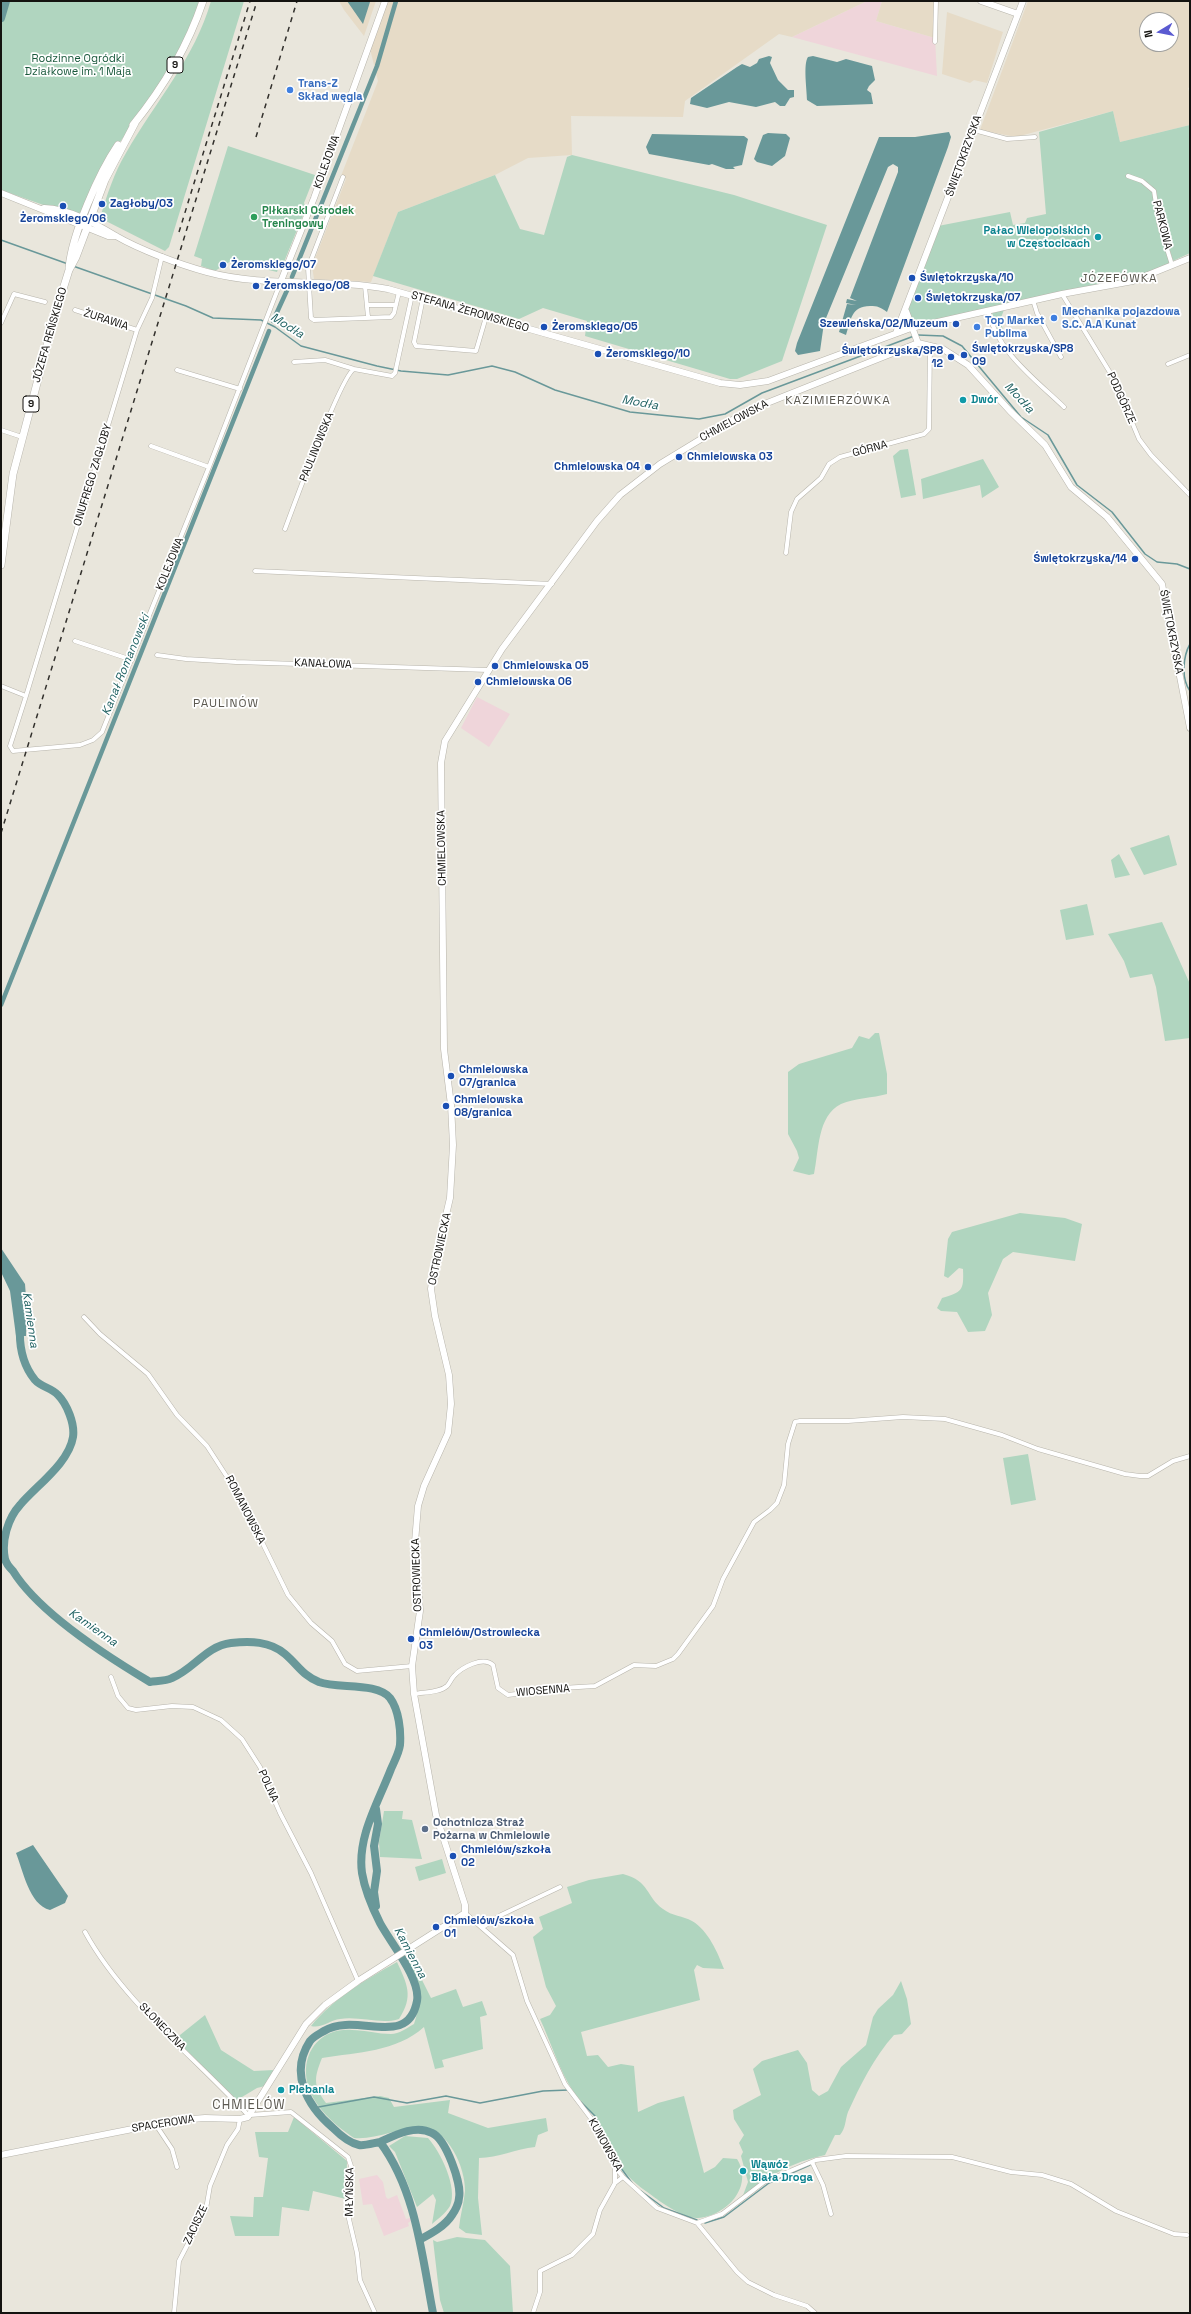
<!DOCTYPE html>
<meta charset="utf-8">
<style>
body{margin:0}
#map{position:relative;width:1191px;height:2314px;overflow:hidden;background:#e9e6dc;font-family:"Space Grotesk",sans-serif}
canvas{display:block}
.frame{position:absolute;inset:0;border:2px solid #141310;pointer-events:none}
.north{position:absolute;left:1139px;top:12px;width:40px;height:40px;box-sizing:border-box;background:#fff;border:1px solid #a1a19f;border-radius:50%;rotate:260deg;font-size:11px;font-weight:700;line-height:16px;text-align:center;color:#141310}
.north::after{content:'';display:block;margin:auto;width:14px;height:18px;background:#5a5ad1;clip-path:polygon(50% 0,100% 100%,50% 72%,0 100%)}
</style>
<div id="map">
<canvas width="1191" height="2314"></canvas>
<div class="frame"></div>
<div class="north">N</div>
</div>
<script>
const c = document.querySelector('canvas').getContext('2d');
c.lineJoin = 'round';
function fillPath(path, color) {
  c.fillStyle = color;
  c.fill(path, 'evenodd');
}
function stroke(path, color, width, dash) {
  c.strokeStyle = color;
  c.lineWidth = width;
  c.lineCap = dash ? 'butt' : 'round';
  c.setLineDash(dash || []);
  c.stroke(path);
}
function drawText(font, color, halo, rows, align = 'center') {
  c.font = font + ' "Space Grotesk",sans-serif';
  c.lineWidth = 3.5;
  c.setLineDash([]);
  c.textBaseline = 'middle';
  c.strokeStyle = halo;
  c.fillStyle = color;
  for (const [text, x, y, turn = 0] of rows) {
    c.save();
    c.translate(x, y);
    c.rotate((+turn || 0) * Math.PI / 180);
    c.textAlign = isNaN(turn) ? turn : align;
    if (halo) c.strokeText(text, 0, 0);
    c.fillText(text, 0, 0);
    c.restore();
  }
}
fillPath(new Path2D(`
 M867 1H882L876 21 935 38 937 76 792 37Z
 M477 697 510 714 489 747 461 728Z
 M377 2175 383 2182 386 2197 388 2199 397 2195 406 2219 410 2218 411 2221 408 2223 409 2226 384 2236 372 2204 363 2205 359 2179Z`), '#efd5da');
fillPath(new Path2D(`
 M339 1H376L364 36 344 10Z
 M385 1H867L792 37 779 34 685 101 683 117 571 116 572 155 528 158 495 175 398 212 371 282 314 279 312 266 346 179 341 176 378 81 369 45Z
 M882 1H936L935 38 876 21Z
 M1028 1H1190V87L1188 88 1190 95V125L1120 142 1113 111 1016 137 980 130ZM1147 20H1171V44H1147Z
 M947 12 1003 32 987 83 974 80 970 83 942 74Z`), '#e6dbc7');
fillPath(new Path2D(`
 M1 1H203L166 79 117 146 83 219 1 190Z
 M211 1H244L169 247 165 251 100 218C107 195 114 173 126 153 155 102 195 58 211 1Z
 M1113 111 1120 142 1190 125V253L1173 261 1162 224 1155 190 1159 223 1172 265 1133 281 911 328 906 311 938 226 1010 212 1013 225 1025 223 1027 218 1046 214 1039 132Z
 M228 146 315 175 304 203 306 208 284 262 280 263 277 272 231 261 215 271 201 266 202 259 194 256Z
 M572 155 734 195 827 225 782 361 737 379H730L585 336 587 321 543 308 519 319 373 276 398 212 495 175 520 229 544 235 567 157Z
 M1004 310 1000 320 1003 330 998 332 992 313Z
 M908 449 916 495 901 498 893 456 900 450Z
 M983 459 999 487 982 498 980 485 923 499 921 479Z
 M1169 835 1177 865 1144 875 1130 848Z
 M1119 854 1130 875 1115 878 1111 860Z
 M1087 904 1094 935 1066 940 1060 910Z
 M1162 922 1190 984V1038L1165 1041 1156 987 1152 974 1130 978 1124 961 1108 934Z
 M875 1033H879L887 1074V1094C873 1098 855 1098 841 1104 817 1116 819 1151 814 1174L809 1175 793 1171 799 1158 797 1151 788 1134V1072L799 1064 852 1048 859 1036 869 1039Z
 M1020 1213 1065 1218 1082 1224 1075 1261 1013 1252 1003 1259 988 1293 992 1315 985 1331 968 1332 957 1312 941 1311 937 1308 942 1298C962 1292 964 1291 963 1269L959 1268 948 1278 944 1276 948 1239 952 1232Z
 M1028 1454 1036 1500 1011 1505 1003 1458Z
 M384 1811H403L402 1819 412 1820 422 1859 380 1857 379 1842Z
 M442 1859 446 1873 419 1881 415 1867Z
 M623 1874C650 1881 646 1897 663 1909 672 1916 683 1916 692 1921 708 1930 718 1953 724 1969L703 1968 697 1965 694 1970 700 2000 581 2032 587 2056 598 2055 608 2067 621 2064 634 2066 638 2112 658 2103 684 2096 704 2173 715 2167 723 2158 737 2159C754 2186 727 2216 698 2218 685 2219 660 2202 650 2194 638 2186 625 2175 618 2162 610 2149 606 2134 598 2121 591 2110 580 2102 573 2091 560 2072 550 2040 540 2019L550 2015 556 2006 546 1987 533 1937 543 1929 539 1917 572 1903 567 1887 589 1880Z
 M410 1956 431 1998 456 1989 463 2007 482 2001 487 2015 480 2017 483 2049 442 2060 444 2067 435 2069 424 2027C396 2052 358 2052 322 2058 314 2078 313 2085 326 2103L380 2096 389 2098 394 2107 450 2100 448 2113 488 2128 546 2118 548 2131 538 2135 535 2147C516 2149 498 2158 479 2158L478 2198 482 2235 466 2233 459 2228C460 2216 464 2203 465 2191 466 2168 447 2126 420 2127 397 2128 376 2140 354 2138 333 2124 307 2101 306 2074 305 2047 324 2028 352 2030 365 2030 378 2034 391 2034 399 2034 407 2028 414 2024 424 1995 419 1985 407 1959Z
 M397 1962C407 1984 414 1996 399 2019 381 2025 360 2016 340 2019 330 2020 321 2029 311 2026 334 1998 365 1980 397 1962Z
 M901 1981 907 1999 911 2024 902 2034 894 2035C874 2057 860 2086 848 2112 845 2120 846 2128 840 2135H835L825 2155C793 2162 765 2176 742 2198L748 2182 741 2156 743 2152 739 2143 744 2135 734 2119 733 2110 761 2095 753 2069 762 2061 798 2050 807 2063 812 2090 819 2096 828 2091 841 2067 866 2045 873 2017 878 2009 893 1995Z
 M205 2015 221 2050 254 2071 274 2070 265 2086 257 2088 237 2100 175 2039Z
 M294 2117 347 2161 346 2199 313 2191 309 2211 282 2207 279 2236H235L230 2216 253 2217 254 2197H263L268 2158 259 2157 255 2132H288Z
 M405 2136 428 2138C440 2151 458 2187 450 2206 446 2213 438 2219 432 2224L436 2200 433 2194 417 2207 395 2152 389 2146Z
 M457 2237 485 2240 510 2266 513 2313H444L440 2300 433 2240 437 2242Z`), '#b0d5bf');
fillPath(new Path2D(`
 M347 1 370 2 363 24Z
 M769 56 772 57 770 63 778 80 788 90H794V97L790 98 785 106H780L775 102 756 107 729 102 707 108 690 104 691 98 737 67 742 64 750 67 757 63 759 59Z
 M813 56 837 62 846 59 872 66 875 80 869 86 867 90 871 93 873 104 817 106 807 100C807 90 803 64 808 57Z
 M949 132 951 137 948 147 887 312C880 307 878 306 870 306 851 306 851 320 846 335L839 332 847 304 856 305 846 303 847 299 857 301 850 298 898 172V167L893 164 888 167 824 323 820 351 798 355 795 351 797 343 879 137H915Z
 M768 133 786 134 790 138 785 156 772 166 757 162 754 159 763 135Z
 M652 134 744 136 748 139 742 165 733 167 735 169H726L712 164 709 165 649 154 646 147Z
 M1 1248 25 1284 27 1310 26 1336H16L10 1291 1 1272Z
 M33 1845 68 1896 65 1903 50 1910C29 1905 23 1870 16 1853Z`), '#699899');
stroke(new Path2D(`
 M1 240 68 264
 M73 266 186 306 213 318 261 320 275 327 301 346 377 366 401 371 448 375 492 366 515 372 555 390 630 412 699 419 725 414 762 393 914 336
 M918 335 943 336 962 346 1021 417 1048 435 1077 485 1112 512 1145 554 1157 562 1177 564 1190 569
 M1190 644C1183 656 1181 679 1190 691
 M581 2102 595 2116 618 2164 632 2183
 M313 2108 374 2097 407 2103 446 2096 480 2103 543 2091 569 2090
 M641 2191 664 2208 697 2220
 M705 2223 724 2217 769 2183 810 2165`), '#699899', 1.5);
stroke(new Path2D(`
 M292 277 377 66 396 1
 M273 321 289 286
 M1 1005 269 331`), '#699899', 4.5);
stroke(new Path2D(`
 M1 18 6 1
 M20 1327C19 1346 22 1364 35 1380 41 1387 52 1388 58 1395 67 1404 75 1424 73 1437 69 1463 36 1486 20 1505 8 1518 1 1541 5 1559 6 1563 10 1568 13 1571 39 1613 108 1657 150 1682 157 1681 166 1681 172 1678 194 1669 206 1646 231 1643 250 1641 270 1641 285 1654 298 1665 302 1675 319 1682 338 1689 377 1682 390 1698 399 1710 401 1731 400 1745 399 1753 394 1762 391 1769 378 1803 357 1837 362 1873 365 1891 372 1907 380 1923 390 1942 421 1979 417 2001 408 2050 356 2011 324 2031 319 2034 314 2036 310 2041 289 2073 307 2106 333 2128 340 2135 349 2143 359 2145 364 2146 374 2143 380 2142 416 2190 422 2256 433 2313
 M376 1906 374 1892 377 1871 374 1846 378 1824 376 1809
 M380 2142C395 2135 416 2124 432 2133 446 2139 462 2184 459 2198 459 2203 455 2211 452 2215 445 2226 432 2233 421 2239`), '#699899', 8);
const street = new Path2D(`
 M935 42 936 1
 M974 130 1007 139 1035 137
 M1128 176 1142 181 1154 191 1159 223 1172 265
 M343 177 308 268 311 318 314 320 391 317 394 313 399 292
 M365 286 368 317
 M1062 294 1114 379 1139 439 1151 455 1190 495
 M423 298 414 342 416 346 476 351 486 317
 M1033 300 1037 313 1061 357
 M367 305H396
 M75 310 137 330
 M988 310C996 351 1036 380 1064 407
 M1 323 14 294 45 302
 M294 362 325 360 354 369 392 376 395 373 412 295
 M1168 364 1190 355
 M177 370 240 389
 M1 430 22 437
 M151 446 209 467
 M285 529C294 505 341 376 354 369
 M786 553 791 512 797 499 821 478 829 464 840 457 924 434 929 429 930 345
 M255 571 552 584
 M75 641 132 660
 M157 655 186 659 236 662 488 670
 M1 686 26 696 10 746 13 751 80 745 93 740 102 732 209 467 281 281
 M26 696 137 330 152 298 162 256
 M84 1317 100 1334 148 1374 177 1415 207 1446 240 1497 288 1595 311 1623 332 1641 345 1664 357 1671 412 1666
 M111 1677 118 1696 128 1708 136 1710 172 1706 193 1707 221 1720 242 1739 260 1767 280 1813 311 1873 358 1981
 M414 1694C424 1692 439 1693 447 1686 450 1683 451 1679 454 1676 462 1667 483 1656 493 1665L498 1688 508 1695 562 1688 595 1686 634 1665 656 1666 673 1659 678 1654 713 1606 723 1579 754 1522 770 1510 777 1503 784 1485 788 1444 795 1422 800 1421H848L903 1417 945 1419 1002 1435 1038 1449 1125 1474 1140 1476H1148L1173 1461 1190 1456
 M465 1913 513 1955 527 2001 565 2084 593 2121 615 2167 623 2177 657 2208 697 2223 737 2272 748 2282 774 2295 807 2306 815 2313
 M483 1927 501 1915 560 1887
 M85 1932C122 2000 193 2056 246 2113L250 2115 291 2112 348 2157 351 2166 349 2219 357 2253 360 2280 375 2313
 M156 2125 172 2149 177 2167
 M812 2162 823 2185 831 2214
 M615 2183V2167
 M697 2223 722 2214 764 2182 816 2160 846 2156 952 2157 1011 2172 1042 2175 1071 2184 1116 2211 1174 2234 1187 2235
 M174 2313 179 2261 206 2209 210 2186 227 2145 238 2129 240 2119
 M533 2313 540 2292V2271L572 2255 593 2234 600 2210 615 2183 623 2177`);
const secondary = new Path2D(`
 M981 1 1018 14
 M1 193 108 236H116
 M44 208C70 209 94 223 116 236 140 250 181 265 207 272 266 288 329 278 388 289L720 383 740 385 768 381 911 328 1062 294 1133 281 1190 258
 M281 281 314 198 385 1
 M906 311 918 343
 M896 333 1023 1
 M918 343 943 349 968 365 1010 411 1045 445 1071 487 1107 517 1162 584 1190 728
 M1 2155 178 2120 205 2118 240 2119 248 2117 306 2024 325 2005 358 1981 465 1913V1905L436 1815 414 1694 412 1666 420 1611 415 1542 418 1506 424 1486 448 1433 451 1404 449 1375 435 1316 431 1289 434 1266 450 1198 453 1145 451 1105 444 1049 441 763 445 741 502 649 597 521 620 495 660 464 747 411 918 343`);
const primary = new Path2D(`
 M133 125C163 88 188 46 203 1
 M69 268C72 234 99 173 118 145
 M1 565 13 474 55 315 69 270 76 257 105 180 135 123`);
stroke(street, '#b7b4ab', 5);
stroke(secondary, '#b7b4ab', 7);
stroke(primary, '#b7b4ab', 8);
stroke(street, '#fff', 4);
stroke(secondary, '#fff', 6);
stroke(primary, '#fff', 7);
stroke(new Path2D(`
 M256 137 297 1
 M179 232 250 1
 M1 833 257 1`), '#32302c', 1.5, [5, 5]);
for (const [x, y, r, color] of [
 [290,90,4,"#3f7fe0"],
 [102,204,4,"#1a4fb4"],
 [63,206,4,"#1a4fb4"],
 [254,217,4,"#2e9e5b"],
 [1098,237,4,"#0f9aa8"],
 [223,265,4,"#1a4fb4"],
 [912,278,4,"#1a4fb4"],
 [256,286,4,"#1a4fb4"],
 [918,298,4,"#1a4fb4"],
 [1054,318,4,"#3f7fe0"],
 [956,324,4,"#1a4fb4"],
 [544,327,4,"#1a4fb4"],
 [977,327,4,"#3f7fe0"],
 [598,354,4,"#1a4fb4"],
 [964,355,4,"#1a4fb4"],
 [951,357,4,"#1a4fb4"],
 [963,400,4,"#0f9aa8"],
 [679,457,4,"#1a4fb4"],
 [648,467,4,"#1a4fb4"],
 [1135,559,4,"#1a4fb4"],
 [495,666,4,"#1a4fb4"],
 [478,682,4,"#1a4fb4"],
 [451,1076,4,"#1a4fb4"],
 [446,1106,4,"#1a4fb4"],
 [411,1639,4,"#1a4fb4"],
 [425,1829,4,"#5c6f8a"],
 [453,1856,4,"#1a4fb4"],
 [436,1927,4,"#1a4fb4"],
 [281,2090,4,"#0f9aa8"],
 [743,2171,4,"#0f9aa8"]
]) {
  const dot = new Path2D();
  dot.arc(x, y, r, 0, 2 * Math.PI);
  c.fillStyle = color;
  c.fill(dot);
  stroke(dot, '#fff', 1.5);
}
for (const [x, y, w] of [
 [175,65,16],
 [31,404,16]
]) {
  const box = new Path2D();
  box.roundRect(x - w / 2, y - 8, w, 16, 3);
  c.fillStyle = '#fff';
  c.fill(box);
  stroke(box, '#141310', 1);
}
drawText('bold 10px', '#141310', null, [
 ["9",175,65],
 ["9",31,404]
]);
drawText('11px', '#1a593c', '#fff', [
 ["Rodzinne Ogródki",78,59],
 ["Działkowe im. 1 Maja",78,72]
]);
drawText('bold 11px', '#366cbe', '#fff', [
 ["Trans-Z",298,84],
 ["Skład węgla",298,97],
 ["Mechanika pojazdowa",1062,312],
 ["S.C. A.A Kunat",1062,325],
 ["Top Market",985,321],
 ["Publima",985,334]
], 'left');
drawText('11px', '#141310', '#fff', [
 ["ŚWIĘTOKRZYSKA",964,156,-70],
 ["KOLEJOWA",327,162,-70],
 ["PARKOWA",1162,225,76],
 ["STEFANA ŻEROMSKIEGO",470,312,16],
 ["ŻURAWIA",106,320,18],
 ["JÓZEFA REŃSKIEGO",50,335,-74],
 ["PODGÓRZE",1121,398,66],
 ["CHMIELOWSKA",734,421,-28],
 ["PAULINOWSKA",317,447,-68],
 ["GÓRNA",870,449,-15],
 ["ONUFREGO ZAGŁOBY",93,475,-73],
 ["KOLEJOWA",170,564,-68],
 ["ŚWIĘTOKRZYSKA",1171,632,79],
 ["KANAŁOWA",323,664,2],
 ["CHMIELOWSKA",442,848,-91],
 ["OSTROWIECKA",440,1249,-78],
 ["ROMANOWSKA",245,1510,63],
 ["OSTROWIECKA",417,1575,-92],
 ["WIOSENNA",543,1691,-5],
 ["POLNA",268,1786,66],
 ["SŁONECZNA",162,2027,46],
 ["SPACEROWA",163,2124,-9],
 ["KUNOWSKA",605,2145,61],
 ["MŁYŃSKA",350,2192,-89],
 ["ZACISZE",196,2225,-65]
]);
drawText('bold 11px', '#164399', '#fff', [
 ["Zagłoby/03",110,204],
 ["Żeromskiego/06",63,219,"center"],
 ["Żeromskiego/07",231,265],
 ["Świętokrzyska/10",920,278],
 ["Żeromskiego/08",264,286],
 ["Świętokrzyska/07",926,298],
 ["Szewieńska/02/Muzeum",948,324,"right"],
 ["Żeromskiego/05",552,327],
 ["Świętokrzyska/SP8",972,349],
 ["09",972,362],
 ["Świętokrzyska/SP8",943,351,"right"],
 ["12",943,364,"right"],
 ["Żeromskiego/10",606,354],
 ["Chmielowska 03",687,457],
 ["Chmielowska 04",640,467,"right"],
 ["Świętokrzyska/14",1127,559,"right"],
 ["Chmielowska 05",503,666],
 ["Chmielowska 06",486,682],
 ["Chmielowska",459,1070],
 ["07/granica",459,1083],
 ["Chmielowska",454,1100],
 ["08/granica",454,1113],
 ["Chmielów/Ostrowiecka",419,1633],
 ["03",419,1646],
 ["Chmielów/szkoła",461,1850],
 ["02",461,1863],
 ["Chmielów/szkoła",444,1921],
 ["01",444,1934]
], 'left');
drawText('bold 11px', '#27864d', '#fff', [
 ["Piłkarski Ośrodek",262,211],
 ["Treningowy",262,224]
], 'left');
drawText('bold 11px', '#0d838f', '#fff', [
 ["Pałac Wielopolskich",1090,231,"right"],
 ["w Częstocicach",1090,244,"right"],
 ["Dwór",971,400],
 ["Plebania",289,2090],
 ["Wąwóz",751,2165],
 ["Biała Droga",751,2178]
], 'left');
drawText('bold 11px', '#4e5e75', '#fff', [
 ["Ochotnicza Straż",433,1823],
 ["Pożarna w Chmielowie",433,1836]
], 'left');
c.letterSpacing = '1px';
drawText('12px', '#5b5850', '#fff', [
 ["JÓZEFÓWKA",1119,279],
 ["KAZIMIERZÓWKA",838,401],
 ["PAULINÓW",226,704]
]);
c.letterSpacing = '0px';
drawText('italic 12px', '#1f6162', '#fff', [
 ["Modła",287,326,32],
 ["Modła",1019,398,47],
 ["Modła",640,403,10],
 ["Kanał Romanowski",126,665,-68],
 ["Kamienna",30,1320,82],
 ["Kamienna",93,1628,35],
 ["Kamienna",410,1953,62]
]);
c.letterSpacing = '1px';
drawText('13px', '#5b5850', '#fff', [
 ["CHMIELÓW",249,2105]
]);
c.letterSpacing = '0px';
</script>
